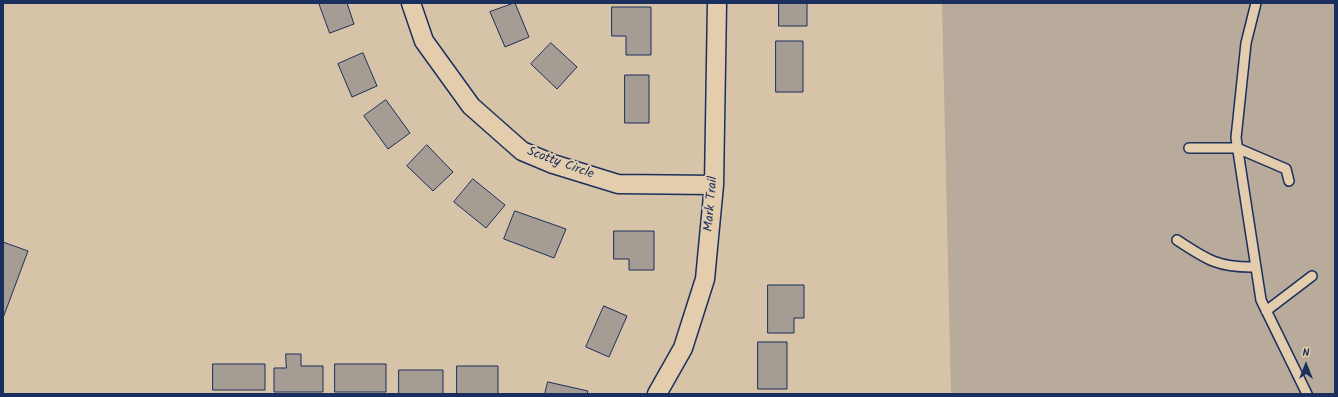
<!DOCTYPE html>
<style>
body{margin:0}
#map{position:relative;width:1338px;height:397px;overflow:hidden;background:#d7c3a7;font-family:Kalam,sans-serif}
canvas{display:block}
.frame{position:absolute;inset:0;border:4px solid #1b2f5e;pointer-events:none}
.north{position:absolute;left:1286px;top:345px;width:40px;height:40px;-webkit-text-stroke:3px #e3cdac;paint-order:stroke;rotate:0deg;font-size:11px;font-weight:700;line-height:16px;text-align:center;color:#1b2f5e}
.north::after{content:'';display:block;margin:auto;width:14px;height:18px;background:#1b2f5e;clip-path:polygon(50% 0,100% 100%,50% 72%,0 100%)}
</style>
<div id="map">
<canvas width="1338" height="397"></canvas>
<div class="frame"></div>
<div class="north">N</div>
</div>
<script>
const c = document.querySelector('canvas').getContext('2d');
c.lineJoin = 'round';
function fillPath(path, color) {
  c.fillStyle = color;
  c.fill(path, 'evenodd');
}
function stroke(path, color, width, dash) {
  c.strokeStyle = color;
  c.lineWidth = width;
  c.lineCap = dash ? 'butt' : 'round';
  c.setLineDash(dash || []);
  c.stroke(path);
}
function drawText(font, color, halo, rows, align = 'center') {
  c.font = font + ' Kalam,sans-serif';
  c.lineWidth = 4;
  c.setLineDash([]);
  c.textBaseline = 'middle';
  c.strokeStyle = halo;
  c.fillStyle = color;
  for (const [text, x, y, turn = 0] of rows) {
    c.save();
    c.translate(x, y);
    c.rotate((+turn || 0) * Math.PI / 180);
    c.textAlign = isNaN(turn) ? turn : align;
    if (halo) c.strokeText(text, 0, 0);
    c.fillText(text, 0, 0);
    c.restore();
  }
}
fillPath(new Path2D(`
 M942 3H1335V394H951Z`), '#b8ab9b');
const building = new Path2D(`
 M319 3H347L354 24 330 33Z
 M515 3 529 37 505 47 490 12Z
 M779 3H807V26H779Z
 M612 7H651V55H626V36H612Z
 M776 41H803V92H776Z
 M551 43 577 67 557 89 531 64Z
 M363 53 377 86 352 97 338 64Z
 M625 75H649V123H625Z
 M386 100 410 133 388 149 364 116Z
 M427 145 453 172 433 191 407 166Z
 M473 179 505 205 486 228 454 202Z
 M515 211 566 229 554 258 504 239Z
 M614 231H654V270H629V259H614Z
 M3 242 28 251 3 318Z
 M768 285H804V318H794V333H768Z
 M604 306 627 316 609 357 586 347Z
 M758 342H787V389H758Z
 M286 354H301V366H323V392H274V368H286Z
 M213 364H265V390H213Z
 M335 364H386V392H335Z
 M457 366H498V394H457Z
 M399 370H443V394H399Z
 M548 382 588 391 587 394H545Z`);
fillPath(building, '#a59c93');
stroke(building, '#1b2f5e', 1);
const lane = new Path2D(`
 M1256 3 1246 43 1236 138 1261 300 1307 394
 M1189 148H1237L1286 169 1289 181
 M1177 240C1207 260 1219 268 1256 267
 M1266 311 1312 276`);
const street = new Path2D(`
 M411 3 424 41 471 106 522 151 553 164 618 184 714 185
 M657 394 683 348 705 279 714 185 717 3`);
stroke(lane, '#1b2f5e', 12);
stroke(street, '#1b2f5e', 21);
stroke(lane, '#e3cdac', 9);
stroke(street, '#e3cdac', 18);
drawText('13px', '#1b2f5e', '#e3cdac', [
 ["Scotty Circle",560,164,20],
 ["Mark Trail",712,204,-85]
]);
</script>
